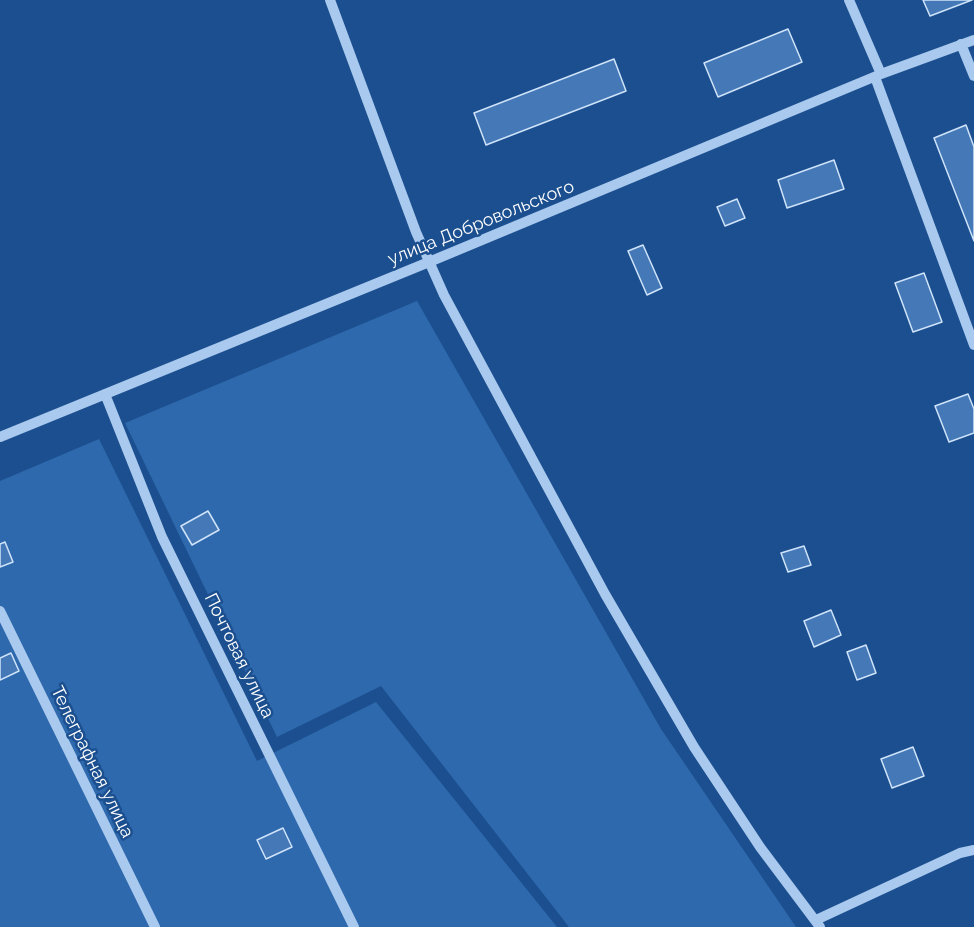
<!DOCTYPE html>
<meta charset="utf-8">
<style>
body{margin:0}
canvas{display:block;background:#1b4f8f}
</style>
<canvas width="974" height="927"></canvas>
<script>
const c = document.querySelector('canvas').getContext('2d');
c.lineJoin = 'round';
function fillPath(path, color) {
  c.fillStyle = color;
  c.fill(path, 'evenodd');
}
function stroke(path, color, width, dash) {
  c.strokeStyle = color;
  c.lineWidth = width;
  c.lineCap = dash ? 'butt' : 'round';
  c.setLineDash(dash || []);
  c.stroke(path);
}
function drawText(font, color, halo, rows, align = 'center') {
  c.font = font + ' Raleway,sans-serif';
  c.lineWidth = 5;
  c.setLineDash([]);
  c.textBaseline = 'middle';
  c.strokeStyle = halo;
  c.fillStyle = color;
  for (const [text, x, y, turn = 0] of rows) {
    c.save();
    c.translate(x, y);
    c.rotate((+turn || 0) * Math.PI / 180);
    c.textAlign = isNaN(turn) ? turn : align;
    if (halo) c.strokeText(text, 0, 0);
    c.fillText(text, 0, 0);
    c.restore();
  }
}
fillPath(new Path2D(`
 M417 301 661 729 796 927H569L381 686 277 737 125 423Z
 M99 439 257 761 376 702 557 927H0V481Z`), '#2e69ad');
const building = new Path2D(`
 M923 0H972L930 16Z
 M788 29 802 62 718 97 704 63Z
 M614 59 626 91 486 145 474 113Z
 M966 125 974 147V241L934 138Z
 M834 160 844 189 787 208 778 180Z
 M737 199 745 218 725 226 717 207Z
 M643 245 662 288 647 295 628 251Z
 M924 273 942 322 913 332 895 283Z
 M968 394 974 409V433L949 442 935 406Z
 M208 511 219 530 192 545 181 526Z
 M5 542 13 562 0 567V544Z
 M804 546 811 565 788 572 781 553Z
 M831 610 841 635 814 647 804 621Z
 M866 645 876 673 857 680 847 652Z
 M11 653 19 671 0 680V658Z
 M913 747 924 776 892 788 881 759Z
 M283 828 292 847 266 859 257 840Z`);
fillPath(building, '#4478b7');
stroke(building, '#cfe3fa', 1.5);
stroke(new Path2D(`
 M330 0 416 232 444 295 605 594 694 747 760 847 820 927
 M849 0 881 74
 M961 44 974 76
 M875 77 974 345
 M105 394 162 537 354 927
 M0 437 429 262 881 74 974 40
 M0 611 155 927
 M816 920 960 853 974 850`), '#a9c9ee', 10);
drawText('18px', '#fff', '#1b4f8f', [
 ["улица Добровольского",481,223,-22],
 ["Почтовая улица",239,656,64],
 ["Телеграфная улица",92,762,64]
]);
</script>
